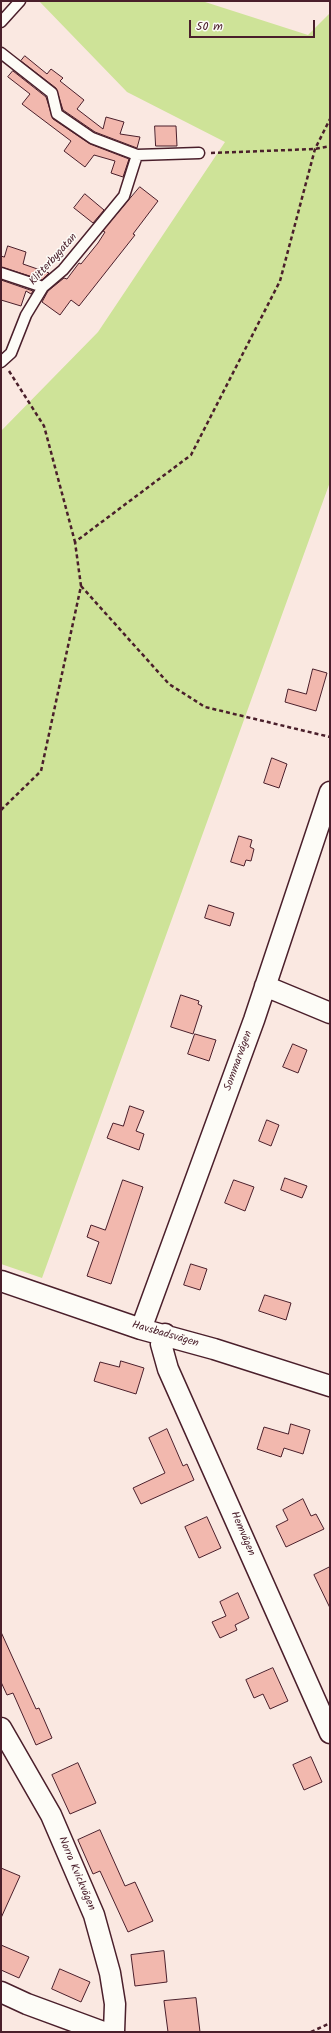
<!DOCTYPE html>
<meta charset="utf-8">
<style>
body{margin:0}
#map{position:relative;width:331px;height:2033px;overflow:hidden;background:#fae8e1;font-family:Kalam,sans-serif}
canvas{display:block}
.frame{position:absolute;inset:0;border:2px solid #4a1f2b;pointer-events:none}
.scale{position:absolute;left:189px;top:20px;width:126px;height:18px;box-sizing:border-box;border:2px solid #4a1f2b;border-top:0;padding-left:5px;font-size:12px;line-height:14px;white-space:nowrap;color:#4a1f2b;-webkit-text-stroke:3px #fdfcf7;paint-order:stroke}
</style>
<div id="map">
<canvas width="331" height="2033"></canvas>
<div class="frame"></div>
<div class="scale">50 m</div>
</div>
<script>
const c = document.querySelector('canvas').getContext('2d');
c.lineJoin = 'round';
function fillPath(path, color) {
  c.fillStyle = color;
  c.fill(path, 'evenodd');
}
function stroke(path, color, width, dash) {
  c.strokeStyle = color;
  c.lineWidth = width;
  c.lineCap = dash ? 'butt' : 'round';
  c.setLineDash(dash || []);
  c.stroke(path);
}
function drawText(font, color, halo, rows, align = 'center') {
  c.font = font + ' Kalam,sans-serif';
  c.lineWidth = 3;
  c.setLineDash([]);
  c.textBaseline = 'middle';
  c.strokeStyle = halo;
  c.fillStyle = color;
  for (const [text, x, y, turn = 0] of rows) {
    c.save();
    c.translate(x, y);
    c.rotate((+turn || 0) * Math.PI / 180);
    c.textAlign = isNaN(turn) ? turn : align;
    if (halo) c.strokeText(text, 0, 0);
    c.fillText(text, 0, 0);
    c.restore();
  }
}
fillPath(new Path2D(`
 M39 1H202L308 35 330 13V482L42 1278 1 1264V431L98 332 225 142 127 92Z`), '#cee398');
const building = new Path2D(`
 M25 56 47 74 51 69 63 78 60 81 84 100 77 109 103 129 106 117 124 122 120 134 140 137 137 148 95 132 63 110 56 88 21 61Z
 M13 71 46 97 53 119 90 144 129 159 123 177 111 173 115 161 94 155 85 167 64 151 71 141 22 104 30 94 8 77Z
 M155 126H176L177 146H156Z
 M140 187 158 201 133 234 135 235 79 306 71 300 60 315 42 302 48 291 64 278 67 279 79 263 81 264 98 243 105 232 103 231Z
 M85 194 104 210 93 223 74 208Z
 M8 246 26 252 23 264 49 273 42 280 1 267V256L4 257Z
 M1 280 33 291 31 294 26 291 21 306 1 300Z
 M313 669 327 673 316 711 285 702 288 689 306 694Z
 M272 758 287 764 279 788 264 783Z
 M239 836 252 840 250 847 254 849 251 861 246 860 244 866 231 862Z
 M209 905 234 913 230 926 205 918Z
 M181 995 199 1001 198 1004 202 1006 193 1034 171 1027Z
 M195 1034 216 1040 209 1061 188 1054Z
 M293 1044 307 1050 298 1073 283 1067Z
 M130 1106 144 1111 136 1131 144 1134 139 1150 107 1138 113 1123 123 1126Z
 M267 1120 279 1125 271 1146 259 1141Z
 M285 1178 307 1186 302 1198 281 1190Z
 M123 1180 143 1187 111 1284 87 1276 99 1242 87 1237 91 1225 105 1230Z
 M234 1180 254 1187 245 1211 225 1203Z
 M191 1264 207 1269 200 1290 184 1285Z
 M265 1295 291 1303 286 1320 259 1311Z
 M121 1361 144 1368 136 1394 94 1381 100 1362 119 1367Z
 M291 1424 310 1430 303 1454 284 1448 281 1457 257 1449 264 1427 288 1434Z
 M167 1429 183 1466 187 1464 194 1480 141 1504 133 1488 165 1473 149 1438Z
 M303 1499 311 1516 316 1514 324 1529 286 1547 276 1526 288 1520 283 1510Z
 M207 1517 221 1548 199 1558 185 1527Z
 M330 1567V1608L314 1575Z
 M238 1593 249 1618 235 1625 237 1630 220 1638 212 1622 226 1616 220 1602Z
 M1 1632 36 1709 39 1708 52 1738 36 1745 13 1693 7 1695 1 1682Z
 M273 1668 288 1701 270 1709 263 1694 254 1698 246 1680Z
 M311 1757 322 1782 304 1790 293 1765Z
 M78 1763 96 1803 70 1814 52 1775Z
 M100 1830 125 1886 135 1882 153 1921 128 1932 100 1871 93 1874 78 1840Z
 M1 1868 20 1876 1 1918Z
 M1 1945 29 1957 19 1978 1 1970Z
 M164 1951 167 1982 135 1986 131 1955Z
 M60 1969 90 1982 81 2002 52 1989Z
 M196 1998 200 2032H168L164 2001Z`);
fillPath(building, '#f2b8ae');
stroke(building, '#4a1f2b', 1);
const lane = new Path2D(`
 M1 22 20 1
 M1 53 52 93 57 114 92 138 137 155 199 153
 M1 273 43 287
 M1 362 11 353 26 315 43 287 63 270 124 196 137 155`);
const street = new Path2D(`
 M265 986 330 1013
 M1 1281 141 1329 214 1349 330 1386
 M141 1329 254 1020 330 792
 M165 1334 161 1344 168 1369 330 1733
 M1 1728 51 1815 94 1915 110 1973 115 2004 114 2032
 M1 1992 27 2004 103 2032`);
stroke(lane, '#4a1f2b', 13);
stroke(street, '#4a1f2b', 23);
stroke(new Path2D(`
 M211 153 315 149 330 146
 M9 371 44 426 75 542
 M81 586 169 684 205 707 330 737
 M1 810 41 771 81 586 75 542 191 455 280 281 315 149 330 119
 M311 2032 330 2023`), '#4a1f2b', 2.5, [4, 3]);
stroke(lane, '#fdfcf7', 10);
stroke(street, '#fdfcf7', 20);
drawText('11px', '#4a1f2b', '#fdfcf7', [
 ["Klitterbygatan",54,260,-48],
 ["Sommarvägen",239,1061,-70],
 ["Havsbadsvägen",165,1335,16],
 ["Hemvägen",242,1534,67],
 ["Norra Kvickvägen",76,1874,67]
]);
</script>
